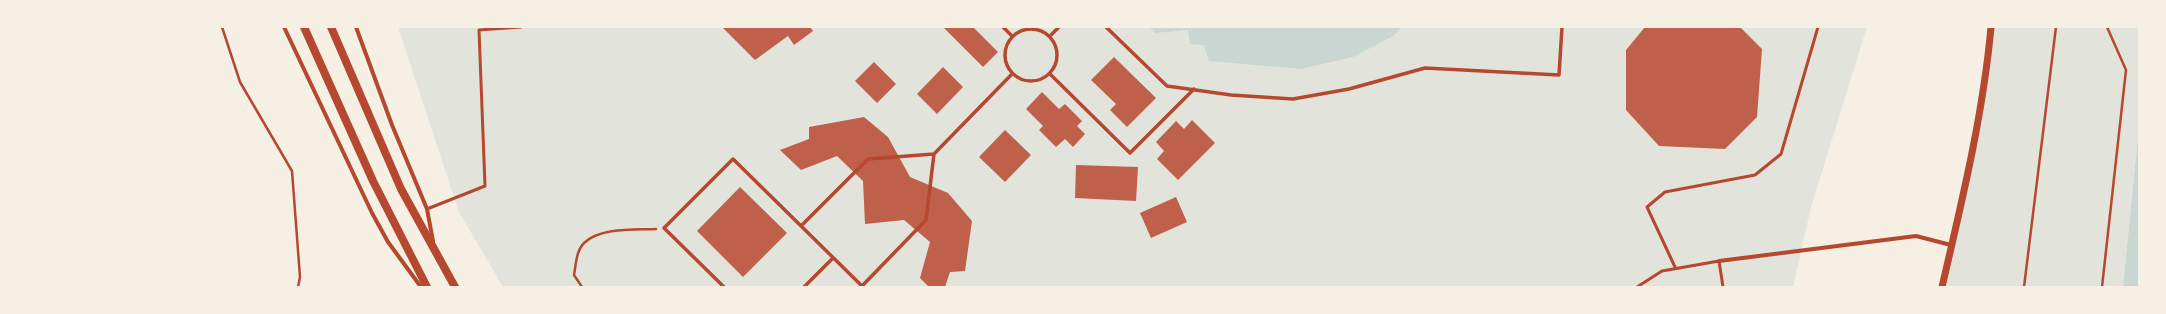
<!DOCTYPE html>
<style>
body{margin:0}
#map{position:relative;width:2166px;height:314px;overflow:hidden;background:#f6efe4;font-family:Lato,sans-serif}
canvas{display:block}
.frame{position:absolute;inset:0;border:28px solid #f6efe4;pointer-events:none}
</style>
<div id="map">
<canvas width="2166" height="314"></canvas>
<div class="frame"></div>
</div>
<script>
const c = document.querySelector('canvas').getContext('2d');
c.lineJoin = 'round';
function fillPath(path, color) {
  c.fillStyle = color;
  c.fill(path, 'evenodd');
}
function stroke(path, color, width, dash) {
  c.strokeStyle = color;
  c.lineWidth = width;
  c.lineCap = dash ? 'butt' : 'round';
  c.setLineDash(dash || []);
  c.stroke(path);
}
fillPath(new Path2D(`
 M398 27H1867L1811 207 1793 287H503L459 212Z
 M1991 27H2139V127L2123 287H1942L1970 164Z`), '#e2e4dc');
fillPath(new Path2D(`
 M1149 27H1402L1393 36 1353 57 1301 69 1209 61 1204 45 1190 44 1188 30 1155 33Z
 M2139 127V287H2123Z`), '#c9d6d2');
fillPath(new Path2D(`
 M722 27H810L813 31 794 45 788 36 755 60Z
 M943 27H973L998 52 983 67Z
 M1645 27H1740L1762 49 1757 117 1725 149 1659 146 1626 110V50Z
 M1114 57 1156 98 1127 127 1110 110 1116 104 1091 80Z
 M874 62 896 84 877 103 855 81Z
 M943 67 963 87 937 114 917 94Z
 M1042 92 1059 109 1065 104 1082 121 1077 126 1085 134 1073 147 1065 139 1056 147 1039 130 1043 126 1026 109Z
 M864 117 888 137 910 177 948 193 972 221 965 271 950 272 945 287H929L920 278 930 242 904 220 865 224 863 181 837 156 801 170 780 150 809 139V127Z
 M1192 120 1215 143 1178 180 1157 159 1164 151 1156 142 1176 121 1184 129Z
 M1005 130 1031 155 1005 182 979 157Z
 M1076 165 1138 167 1136 201 1075 198Z
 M740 187 787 233 743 277 697 231Z
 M1176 197 1187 222 1151 238 1140 213Z`), '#bf614a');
stroke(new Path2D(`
 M222 27 240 82 292 171 300 277 298 287
 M582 287 574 275C576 265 576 251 584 243 601 227 635 230 656 229
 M2024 287 2056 27
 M2102 287 2126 70 2107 27`), '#b5482f', 2.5);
stroke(new Path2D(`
 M427 209 485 186 479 30 521 27
 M1675 267 1647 207 1665 192 1755 175 1781 154 1818 27
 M1637 287 1662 271 1719 261 1723 287`), '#b5482f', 3);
stroke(new Path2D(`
 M1003 27 1012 36
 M1106 27 1167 86 1231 95 1293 99 1349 89 1425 68 1559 75 1562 27
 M1005 55a26 26 0 1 1 52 0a26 26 0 1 1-52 0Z
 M1050 36 1059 27
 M1050 74 1130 153 1194 89
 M934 154 1012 74
 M801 226 868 159 934 154 926 220 862 286
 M724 287 664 228 733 159 863 287
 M804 287 833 258`), '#b5482f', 3.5);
stroke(new Path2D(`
 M284 27 372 213 388 242 421 287
 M356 27 392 125 427 209 433 241
 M1719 261 1916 236 1951 245`), '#b5482f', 4);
stroke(new Path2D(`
 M1942 287C1962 201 1983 115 1991 27`), '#b5482f', 7);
stroke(new Path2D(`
 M304 27 373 181 427 287
 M331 27 401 189 455 287`), '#b5482f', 8);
</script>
